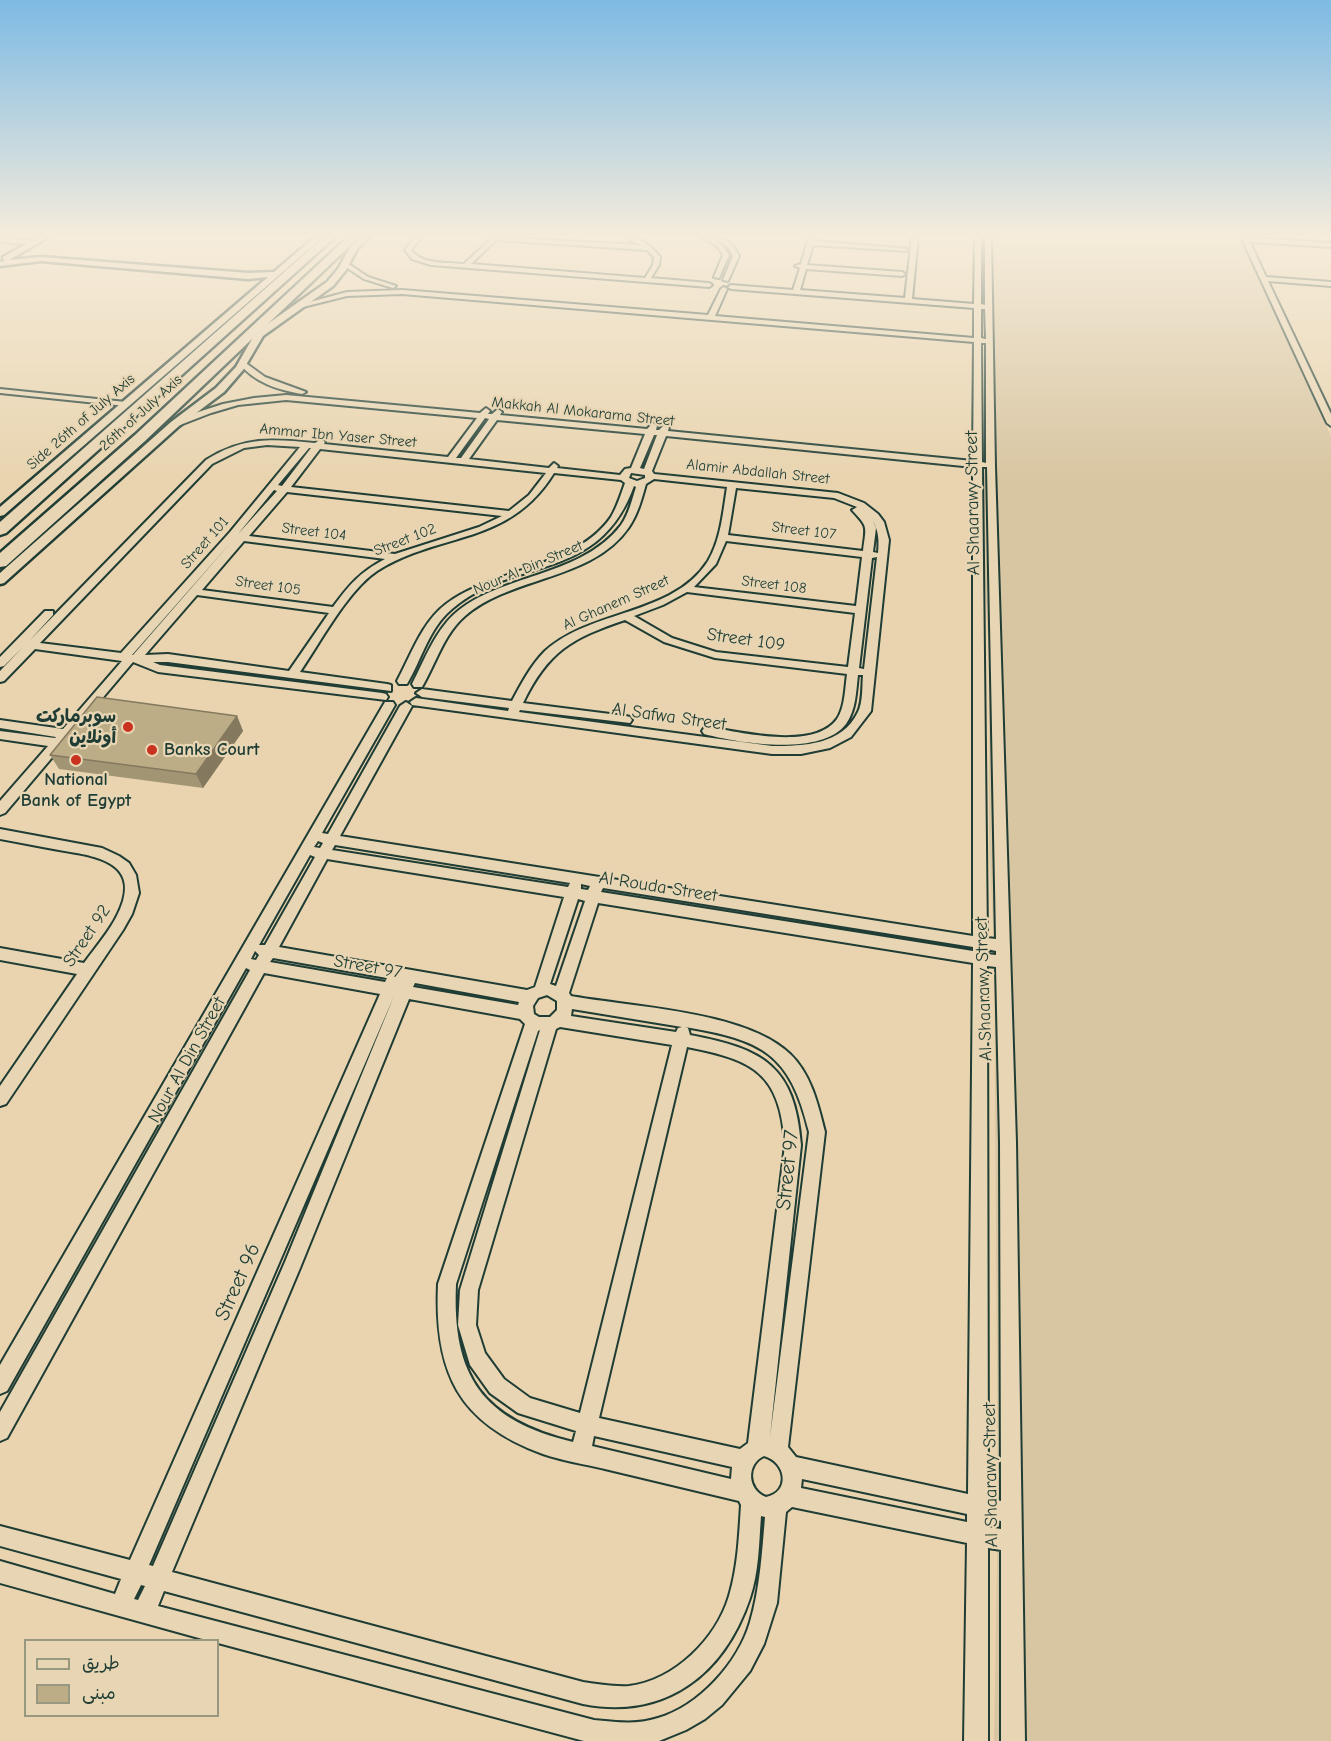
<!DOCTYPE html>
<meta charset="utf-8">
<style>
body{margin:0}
#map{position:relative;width:1331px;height:1741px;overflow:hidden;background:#e9d4af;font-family:"Comic Neue","Playpen Sans Arabic",sans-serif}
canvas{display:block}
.legend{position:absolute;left:24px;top:1639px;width:195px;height:78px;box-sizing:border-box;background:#e8d5b3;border:2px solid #989880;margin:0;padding:8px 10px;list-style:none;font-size:18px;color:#1f3d34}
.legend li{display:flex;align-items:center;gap:12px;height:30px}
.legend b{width:30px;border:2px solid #989880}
</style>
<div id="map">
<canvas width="1331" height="1741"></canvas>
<ul class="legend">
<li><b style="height:8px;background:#e8d5b3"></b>طريق</li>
<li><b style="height:16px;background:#bcad87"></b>مبنى</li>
</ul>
</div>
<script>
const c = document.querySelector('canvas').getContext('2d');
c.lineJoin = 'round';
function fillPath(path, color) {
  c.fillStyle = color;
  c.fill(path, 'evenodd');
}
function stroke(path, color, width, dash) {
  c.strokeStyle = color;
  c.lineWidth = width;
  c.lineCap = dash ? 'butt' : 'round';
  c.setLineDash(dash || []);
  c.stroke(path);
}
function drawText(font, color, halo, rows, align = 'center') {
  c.font = font + ' "Comic Neue","Playpen Sans Arabic",sans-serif';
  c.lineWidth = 4.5;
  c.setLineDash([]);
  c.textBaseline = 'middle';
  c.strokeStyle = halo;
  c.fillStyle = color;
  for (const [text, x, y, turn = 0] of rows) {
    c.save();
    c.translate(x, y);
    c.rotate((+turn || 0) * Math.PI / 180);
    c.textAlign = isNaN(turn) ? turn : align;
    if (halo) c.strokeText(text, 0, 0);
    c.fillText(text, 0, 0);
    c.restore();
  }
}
fillPath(new Path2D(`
 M983 237H1240L1331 436V1741H994L998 1509 994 945 989 848V657L983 547 985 304Z`), '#d8c5a1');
const minor = new Path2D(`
 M415 237H421L411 250C422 265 447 262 464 264L493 237 640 245 626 237C640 236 652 247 660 257L659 265 651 278 709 283 712 285 709 287 431 265 412 259 405 250ZM496 240 647 250 654 257 653 265 645 278 471 264Z
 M702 237C715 236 722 245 729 255L719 278 714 277 723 255 718 247Z
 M712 237C725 236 734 245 739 256L728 281 723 280 733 256 729 248Z
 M809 237H815L814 241 909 249 906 251 813 245 807 265 902 272 905 274 902 276 806 269 800 290 905 298 912 237H918L912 299 974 304 975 237H981V304L985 305V237H991L995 466 1016 1142 1025 1741H1001V1550L988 1548V1741H964L967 1543 792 1507 786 1512 777 1603 764 1644 750 1671 722 1705 705 1719 686 1730 659 1741H584L218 1643V1640H206L0 1583V1561L115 1594 121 1579 0 1546V1526L130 1560 380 994 264 973 7 1438 0 1441V1412L250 970 246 968 7 1391 0 1394V1365L385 702H393L395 705 322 833 328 834 400 706 406 702 412 706 340 836 973 936V467L666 436 652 471 654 474 838 493 864 503 878 514 884 522 889 540 871 711 851 737 830 748 801 754H772L412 705 410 702 416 698 508 711 509 708 422 697 416 693 422 689 512 701C521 684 531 665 545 651 591 609 673 616 708 561 721 539 723 512 727 487L654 479 646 484C642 498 638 514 629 527 592 581 513 575 465 616 444 634 436 663 422 687H414L412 684C425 659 436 628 459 610 507 573 582 576 621 525 629 514 632 499 636 487L634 486C598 584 516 555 452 609 429 628 422 659 407 684H399L397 681C411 655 422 622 446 604 494 568 576 568 611 517 617 507 621 494 625 483L621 480 554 473C509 546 441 531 377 571 348 590 320 643 300 672L387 684 391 685V691L168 662H153L160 665 382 693 386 694 388 697 386 700 158 672 133 662 5 813 0 815V801L48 746 0 739V731L55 738 56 737 0 728V720L63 729 122 661 35 649 4 681 0 682V671L23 647 4 666 0 667V657L45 611H53V615L29 641 206 460C244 436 273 439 315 443L321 439 325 442 324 444 448 457 477 418 286 400 238 405 211 413 180 425 173 423 189 415 223 404 254 398 286 395 480 413 486 408 490 411 488 414H492L498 409 502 412 500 415 647 429 653 423 657 426 656 430H659L665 424 669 427 668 431 973 461 974 342 402 294 347 296 299 308 295 306 347 292 402 290 708 315 721 289 724 287 727 289 715 316 974 338V308L731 289 728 287 731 285 793 290 800 268 795 266 801 264ZM981 309H985L986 339 981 338ZM981 343H986V463L982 462ZM485 418 489 419 461 458H456ZM497 420 645 434 631 468 625 469 620 475 557 468 558 466 554 463 549 468 469 459ZM654 435H657L644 469 640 468ZM267 445 300 447 230 532 121 653 40 643 212 464 244 448ZM309 448H311L282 486 278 485ZM320 449 546 473 529 495 509 511 291 487ZM982 467H987L996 939 987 938ZM631 473 645 475V478L637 481 629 478ZM736 488 834 498 857 507 852 510C869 528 866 526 863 551L728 535ZM274 490 277 491 238 534ZM287 492 502 516 479 527 395 554 249 536ZM873 521C879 532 879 541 878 553L873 552 876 528ZM233 540 133 655H132ZM244 541 385 559C360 572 349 585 333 607L202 590ZM726 541 862 557 856 606 694 587 716 564ZM877 557 864 669 859 668 872 558ZM687 592 855 613 848 667 716 652 672 638 634 616 663 605ZM197 595 329 613 289 671 168 654 145 655ZM625 620 664 642 715 658 847 674C845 688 845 707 837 719 814 751 740 732 708 727L704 728 702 731 704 734C738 743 821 757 846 724 856 710 856 692 858 675H863C862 686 863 702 858 712 842 745 804 746 772 746L519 712 520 710 630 723 632 720 630 717 626 716 523 703C548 651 572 638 625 620ZM318 841 323 843 320 848 314 847ZM335 845 570 883 568 887 332 850ZM310 855 315 857 265 945H259ZM327 859 564 897 535 987 527 990 279 947ZM581 884 590 886 588 890 581 889ZM603 888 973 947V951L601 892ZM578 899 585 901 556 986 550 984ZM598 903 973 963 968 1494 796 1457 788 1447 825 1132C818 1104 811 1074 790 1054 746 1011 631 1007 571 996L569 993ZM987 949 996 951V955L987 954ZM255 951 259 955 256 960 251 959ZM273 958 387 978 385 982 270 962ZM987 966 996 967 1000 1142 1001 1501 988 1498ZM415 983 519 1002 518 1005 413 987ZM547 995 557 1001V1010L550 1017H539L534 1014 533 1006 538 998ZM394 996 285 1262 153 1566 149 1565ZM409 999 520 1019 525 1024 438 1284C434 1372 458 1423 543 1454 563 1461 584 1464 605 1469 650 1480 694 1490 739 1501L741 1505C739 1535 738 1566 729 1596 716 1639 675 1680 629 1686 614 1687 598 1684 583 1682L172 1572 300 1268ZM572 1009 682 1027 678 1028 676 1032 571 1016ZM560 1027 672 1045 580 1413 530 1398 504 1379 485 1353 476 1325 478 1290 556 1029ZM685 1027C762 1040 790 1053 809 1132L770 1437 801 1145C795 1066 764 1049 690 1035L688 1028ZM540 1030 460 1290 458 1325 470 1365 490 1393 518 1413 576 1431 573 1442C482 1420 452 1376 456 1284L538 1031ZM687 1047C754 1060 780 1073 785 1145L748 1443 740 1449 599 1418ZM594 1436 732 1467 731 1479 592 1446ZM764 1456C786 1462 791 1492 766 1497 747 1490 746 1464 764 1456ZM802 1479 967 1514V1522L801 1488ZM761 1516 765 1517C762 1552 760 1588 750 1622 738 1663 699 1706 658 1718 637 1725 615 1722 594 1720L158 1606 164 1591 583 1704C665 1720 724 1675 750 1598 759 1572 759 1543 761 1516ZM988 1519 1001 1521V1529L988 1527ZM141 1585 145 1586 138 1600 134 1599Z
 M1241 237 1331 243V247L1250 242 1266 277 1331 282V286L1268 281 1331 414V426L1327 423Z
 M0 238 34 241 37 243 34 245 0 242Z
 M343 263H347L368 277 396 286 393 288 364 279 343 265Z
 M243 361 265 377 306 392 302 394C278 390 255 383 239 363Z
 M0 389 126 402 130 404 126 406 0 393Z
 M0 829 102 848 119 856 129 863 136 875 139 893 132 914 123 930 6 1104 0 1106V1086L77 974 0 960V948L84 963C98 944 116 924 123 901 136 859 87 855 59 850 39 846 20 843 0 839Z`);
const tertiary = new Path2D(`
 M39 237H48L9 260 41 257 248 273 274 272 315 237H323L4 515 0 516V507L268 277 248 279 41 261 0 266V262L4 261 3 257Z
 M362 237H370L357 249 346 270 333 286 263 336 243 370 224 392 179 426 4 583 0 584V573L171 422 216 388 236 367 256 332 327 282 338 269 351 246Z`);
const trunk = new Path2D(`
 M324 237H335L6 533 0 535V522Z
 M348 237H359L145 441 6 566 0 567V553L135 435Z`);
stroke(minor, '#1f3d34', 4);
stroke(tertiary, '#1f3d34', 5);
stroke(trunk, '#1f3d34', 5);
fillPath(minor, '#e8d5b3');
fillPath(tertiary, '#e8d5b3');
fillPath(trunk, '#e8d5b3');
fillPath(new Path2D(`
 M237 716 243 731 203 788 59 769 50 755Z`), '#a29574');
fillPath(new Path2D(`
 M237 716 243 731 203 788 196 774Z`), '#84795e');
const building = new Path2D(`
 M97 697 237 716 196 774 50 755Z`);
fillPath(building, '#bcad87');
stroke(building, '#84795e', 1.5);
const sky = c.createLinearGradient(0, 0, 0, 481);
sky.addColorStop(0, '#7dbae4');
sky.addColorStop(0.49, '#f5ecdb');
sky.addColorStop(1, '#f5ecdb00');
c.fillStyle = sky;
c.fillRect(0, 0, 1331, 481);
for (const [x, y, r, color] of [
 [128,727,6,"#c8321e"],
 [152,750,6,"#c8321e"],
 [76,760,6,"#c8321e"]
]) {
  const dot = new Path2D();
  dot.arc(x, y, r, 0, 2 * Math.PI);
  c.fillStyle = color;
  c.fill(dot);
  stroke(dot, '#e8d5b3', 2);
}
drawText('15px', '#1f3d34', '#e8d5b3', [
 ["Makkah Al Mokarama Street",583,412,6],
 ["26th of July Axis",141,413,-42],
 ["Side 26th of July Axis",81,422,-41],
 ["Ammar Ibn Yaser Street",338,436,5],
 ["Alamir Abdallah Street",758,472,6],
 ["Street 107",804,531,7],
 ["Street 104",314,532,7],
 ["Street 102",405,540,-21],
 ["Street 101",205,543,-49],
 ["Nour Al Din Street",528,568,-23],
 ["Street 108",774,585,7],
 ["Street 105",268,586,8],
 ["Al Ghanem Street",616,603,-24]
]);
drawText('18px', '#1f3d34', '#e8d5b3', [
 ["Al Shaarawy Street",973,503,-91],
 ["Street 109",746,640,8],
 ["Al Safwa Street",669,717,8],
 ["Al Rouda Street",658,887,9],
 ["Street 92",87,936,-56],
 ["Street 97",368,967,10],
 ["Al Shaarawy Street",984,989,-92],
 ["Nour Al Din Street",187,1060,-61],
 ["Al Shaarawy Street",991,1475,-91]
]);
drawText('bold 18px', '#1f3d34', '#e8d5b3', [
 ["سوبرماركت",116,717],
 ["أونلاين",116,738],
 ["Banks Court",164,750,"left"],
 ["National",76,780,"center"],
 ["Bank of Egypt",76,801,"center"]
], 'right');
drawText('21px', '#1f3d34', '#e8d5b3', [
 ["Street 97",788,1170,-84],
 ["Street 96",238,1282,-66]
]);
</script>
